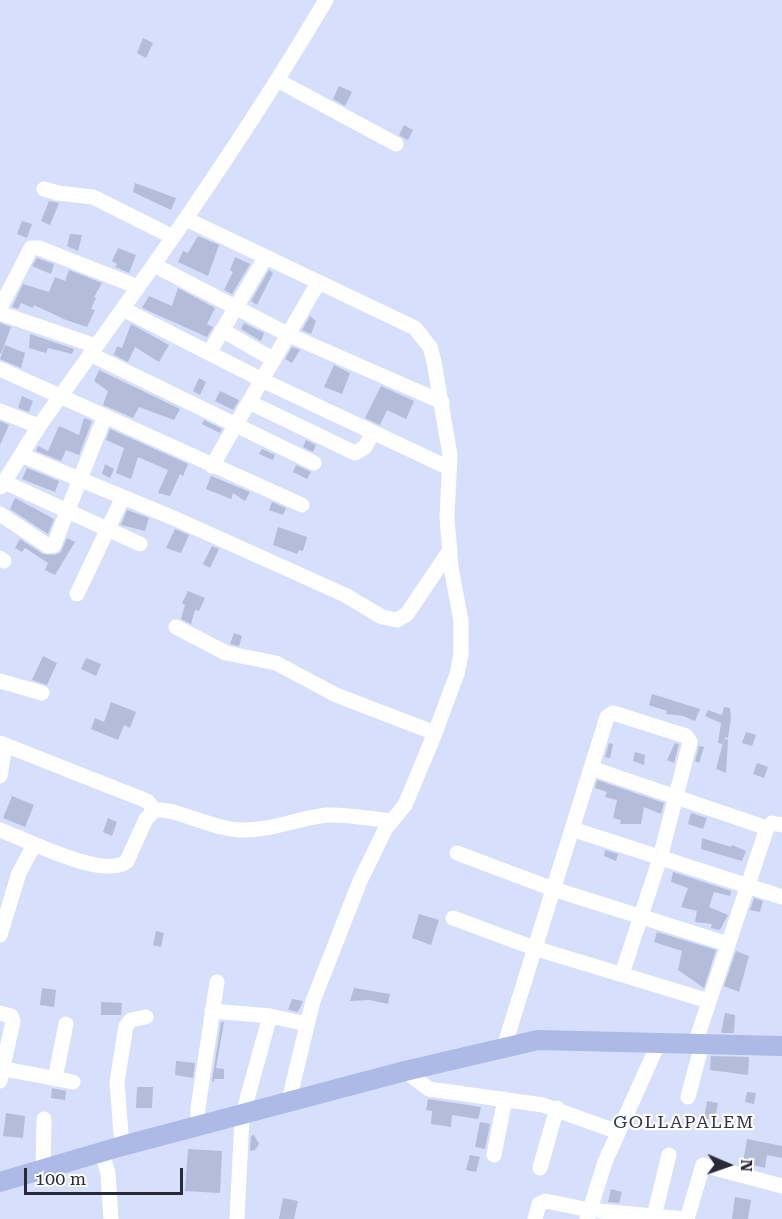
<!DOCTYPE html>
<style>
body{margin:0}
#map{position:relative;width:782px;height:1219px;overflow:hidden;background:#d6dffc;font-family:"Roboto Serif",serif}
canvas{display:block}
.north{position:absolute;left:698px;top:1135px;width:60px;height:60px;-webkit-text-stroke:4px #fff;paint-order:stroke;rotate:92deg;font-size:16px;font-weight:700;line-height:24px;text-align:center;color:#282b36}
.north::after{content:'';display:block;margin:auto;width:21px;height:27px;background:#282b36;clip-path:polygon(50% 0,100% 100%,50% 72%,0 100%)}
.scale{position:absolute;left:24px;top:1168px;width:159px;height:27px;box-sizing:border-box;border:3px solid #282b36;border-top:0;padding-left:8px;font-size:18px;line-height:21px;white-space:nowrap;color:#282b36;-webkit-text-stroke:4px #fff;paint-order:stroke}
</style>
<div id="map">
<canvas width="782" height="1219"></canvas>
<div class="north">N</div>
<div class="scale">100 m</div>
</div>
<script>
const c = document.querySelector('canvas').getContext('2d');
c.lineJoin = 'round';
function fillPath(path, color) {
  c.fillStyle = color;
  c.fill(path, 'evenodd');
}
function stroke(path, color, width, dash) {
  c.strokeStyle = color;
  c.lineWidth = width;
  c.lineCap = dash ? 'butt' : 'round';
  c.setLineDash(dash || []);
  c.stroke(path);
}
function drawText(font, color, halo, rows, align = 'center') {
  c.font = font + ' "Roboto Serif",serif';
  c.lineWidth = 4.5;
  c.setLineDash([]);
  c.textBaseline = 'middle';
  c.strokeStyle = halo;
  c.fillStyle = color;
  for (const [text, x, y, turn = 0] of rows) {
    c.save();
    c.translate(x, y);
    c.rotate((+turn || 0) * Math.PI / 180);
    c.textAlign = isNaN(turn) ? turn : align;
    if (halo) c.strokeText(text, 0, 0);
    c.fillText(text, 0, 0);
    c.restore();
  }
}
fillPath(new Path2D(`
 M143 38 153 43 146 58 137 53Z
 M339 86 352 92 345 106 333 99Z
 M404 125 413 130 408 140 399 135Z
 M135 183 176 198 171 210 133 192Z
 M49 201 59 203 50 225 41 221Z
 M22 221 32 224 27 238 17 234Z
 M70 234 82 235 78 251 67 246Z
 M198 236 219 245 208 276 178 262 183 251 188 253Z
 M118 248 136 255 129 273 115 267 117 264 112 261Z
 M235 257 250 264 232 294 224 290 233 272 230 270Z
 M37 258 54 264 51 274 32 266Z
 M69 270 102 283 94 297 96 298 91 309 95 310 87 327 66 320 34 305 33 308 21 303 18 309 12 307 23 284 49 292 55 277 65 281Z
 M269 270 273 273 257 305 251 301Z
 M178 288 215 308 207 324 213 327 207 337 142 308 149 296 172 306Z
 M310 316 316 321 311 334 302 330Z
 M0 323 11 327 1 354 0 353Z
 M244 323 264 333 261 341 241 329Z
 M131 324 169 345 159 362 135 347 128 362 114 355 117 346 122 348Z
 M30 334 74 349 72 354 48 348 46 353 29 348Z
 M5 345 25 353 21 368 0 359Z
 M292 347 300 350 292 363 285 359Z
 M334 365 350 373 342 394 324 387Z
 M99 370 180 409 174 420 139 407 133 418 103 405 108 391 94 381Z
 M199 378 206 382 200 395 193 391Z
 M381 386 414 401 406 419 387 410 380 425 365 418Z
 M220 391 239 400 233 410 215 401Z
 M22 396 33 401 29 412 18 408Z
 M84 418 92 421 79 455 66 450 61 461 36 451 38 446 48 451 59 426 79 435Z
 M204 420 222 429 220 433 202 424Z
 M0 421 9 425 0 445Z
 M110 429 188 464 183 476 180 474 170 496 158 493 168 470 138 457 131 479 116 473 124 448 106 440Z
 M306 440 316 445 313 452 303 447Z
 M262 449 275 455 273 460 259 454Z
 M105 464 114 469 110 478 102 474Z
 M296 465 311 472 307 479 293 472Z
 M27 468 59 481 55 492 22 479Z
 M211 476 250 492 245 501 233 493 231 499 206 489Z
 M15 498 54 519 48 534 10 509Z
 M272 502 286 508 283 515 269 510Z
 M127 510 149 518 145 531 121 525Z
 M278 527 307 537 303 551 299 550 297 554 273 545Z
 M175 529 189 535 181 553 166 548Z
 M67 538 75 542 55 575 45 570 48 563 25 548 22 552 15 548 20 539 43 554 55 555 61 552Z
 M212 546 219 549 210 568 203 564Z
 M188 591 205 598 199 611 195 610 191 624 181 619 185 605 182 603Z
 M234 633 242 636 239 646 230 644Z
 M43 656 57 663 47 685 32 680Z
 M86 658 101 664 96 676 81 669Z
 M652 694 700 709 695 721 683 716 666 714 667 711 649 705Z
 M111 702 136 712 130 728 124 725 118 740 91 729 95 718 104 722Z
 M724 707 730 708 731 718 728 738 725 737 723 744 718 743 721 723 705 716 708 710 722 715Z
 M746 732 756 735 752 746 742 743Z
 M724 739 728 740 726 773 716 769Z
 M609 743 613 744 610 758 605 757Z
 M675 743 679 744 674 763 667 760Z
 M699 746 704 747 699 763 695 761Z
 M635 752 645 755 644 765 633 761Z
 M757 763 768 767 764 778 753 774Z
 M597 780 664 803 661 814 644 807 641 824H620L621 820 613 818 617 800 605 797 607 792 595 788Z
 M12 796 34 805 25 827 3 818Z
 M691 813 707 818 703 829 688 824Z
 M108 818 117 822 112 836 103 832Z
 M702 838 731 847 732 845 746 851 742 861 701 849Z
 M605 850 618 854 616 861 604 856Z
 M673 872 731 891 730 896 714 892 709 907 728 915 720 930 711 928 712 924 695 922 697 911 681 907 688 888 671 882Z
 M754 898 763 901 760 912 750 910Z
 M419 914 439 920 431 945 412 938Z
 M156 931 164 933 161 947 153 945Z
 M657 932 716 950 704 988 678 970 682 951 654 942Z
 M736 951 749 956 739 992 724 986Z
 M42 988 56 990 54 1007 40 1005Z
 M354 988 390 994 388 1004 370 1000 350 1001Z
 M292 999 303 1001 298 1012 284 1009 288 1010Z
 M101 1002 122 1003 121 1015H101Z
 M725 1013 735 1015 734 1033H721Z
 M221 1022H224L216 1068 224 1069V1079H214V1082L212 1081Z
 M711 1056 749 1057 748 1075 710 1070Z
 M176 1061 195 1063 193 1078 175 1075Z
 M137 1087H153L152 1108H136Z
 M52 1088 66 1091 65 1100 51 1098Z
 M747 1092 756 1093 754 1104 745 1102Z
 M428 1099 481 1107 478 1119 452 1115 451 1127 431 1124 432 1111 426 1110Z
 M707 1101 718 1103 715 1120 704 1118Z
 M6 1113 25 1116 23 1138 3 1136Z
 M480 1122 490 1124 485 1149 475 1147Z
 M254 1135 259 1144 255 1150 250 1151 251 1136Z
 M747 1139 782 1146V1158L767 1155 765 1168 743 1163Z
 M188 1149 222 1151 220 1193 185 1191Z
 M470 1155 480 1157 476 1172 466 1170Z
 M611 1189 622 1192 619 1203 608 1202Z
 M735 1197 751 1200 748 1219H732Z
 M283 1198 298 1201 294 1219H279Z`), '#b3bcd8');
stroke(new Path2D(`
 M277 80 396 144
 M44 189 58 193 93 197 173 237
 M186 219 415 328 430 347 434 362 450 455 447 518 451 567 461 621V654L457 674 435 733 405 805 386 828 360 881 313 1001 288 1104
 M154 265 289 335 442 402
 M0 308 31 248H39L138 287
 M123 309 262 380 449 468
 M0 313 96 346
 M222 330 274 360
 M209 353 265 258
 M90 354 314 463
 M0 369 302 505
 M249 402 355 453 365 447 373 432
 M0 411 38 426
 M21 455 176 519 345 595 382 617 397 620 407 614 450 550
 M212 466 318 283
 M4 482 140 544
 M0 487C17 464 30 438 47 415 144 280 241 144 326 0
 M0 514 48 546 54 545 105 416
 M0 558 4 561
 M77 594 123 497
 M176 627 226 653 276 663 336 695 435 733
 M0 681 42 693
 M0 743 147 801 155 810
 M591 768 767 828
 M0 776 5 746
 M572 829 782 897
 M0 830C25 839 106 881 127 861L146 819 155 810C177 808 211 829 240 830 270 831 298 818 327 815 348 814 371 819 392 821
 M457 853 553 889 728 944
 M453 918 534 948 709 1001
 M0 935 19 873 34 845
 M212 1011 270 1016 307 1024
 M0 1013 11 1016 13 1021 0 1081
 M695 1044 767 828 772 823 782 825
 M504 1047 607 717 613 713 686 736 690 742 660 858 622 974
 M0 1068 73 1082
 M405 1071 429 1089 543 1105 618 1132
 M55 1079 66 1024
 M688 1097 702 1044
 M198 1127V1108L217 982
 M122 1146 117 1082 126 1026 131 1020 146 1017
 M102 1152 108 1173 111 1219
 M494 1155 505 1099
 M540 1168 557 1108
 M43 1170 44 1119
 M654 1216 669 1155
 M237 1219 242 1117 270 1016
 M535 1219 539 1204 546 1201 589 1210 685 1219
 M587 1219 605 1162 659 1042
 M687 1219 703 1165 782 1186`), '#fff', 15);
stroke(new Path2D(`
 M0 1182 122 1146 405 1071 538 1040 782 1046`), '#adb9e6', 20);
c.letterSpacing = '1.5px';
drawText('18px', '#2e354c', '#fff', [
 ["GOLLAPALEM",684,1123]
]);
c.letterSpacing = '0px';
</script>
